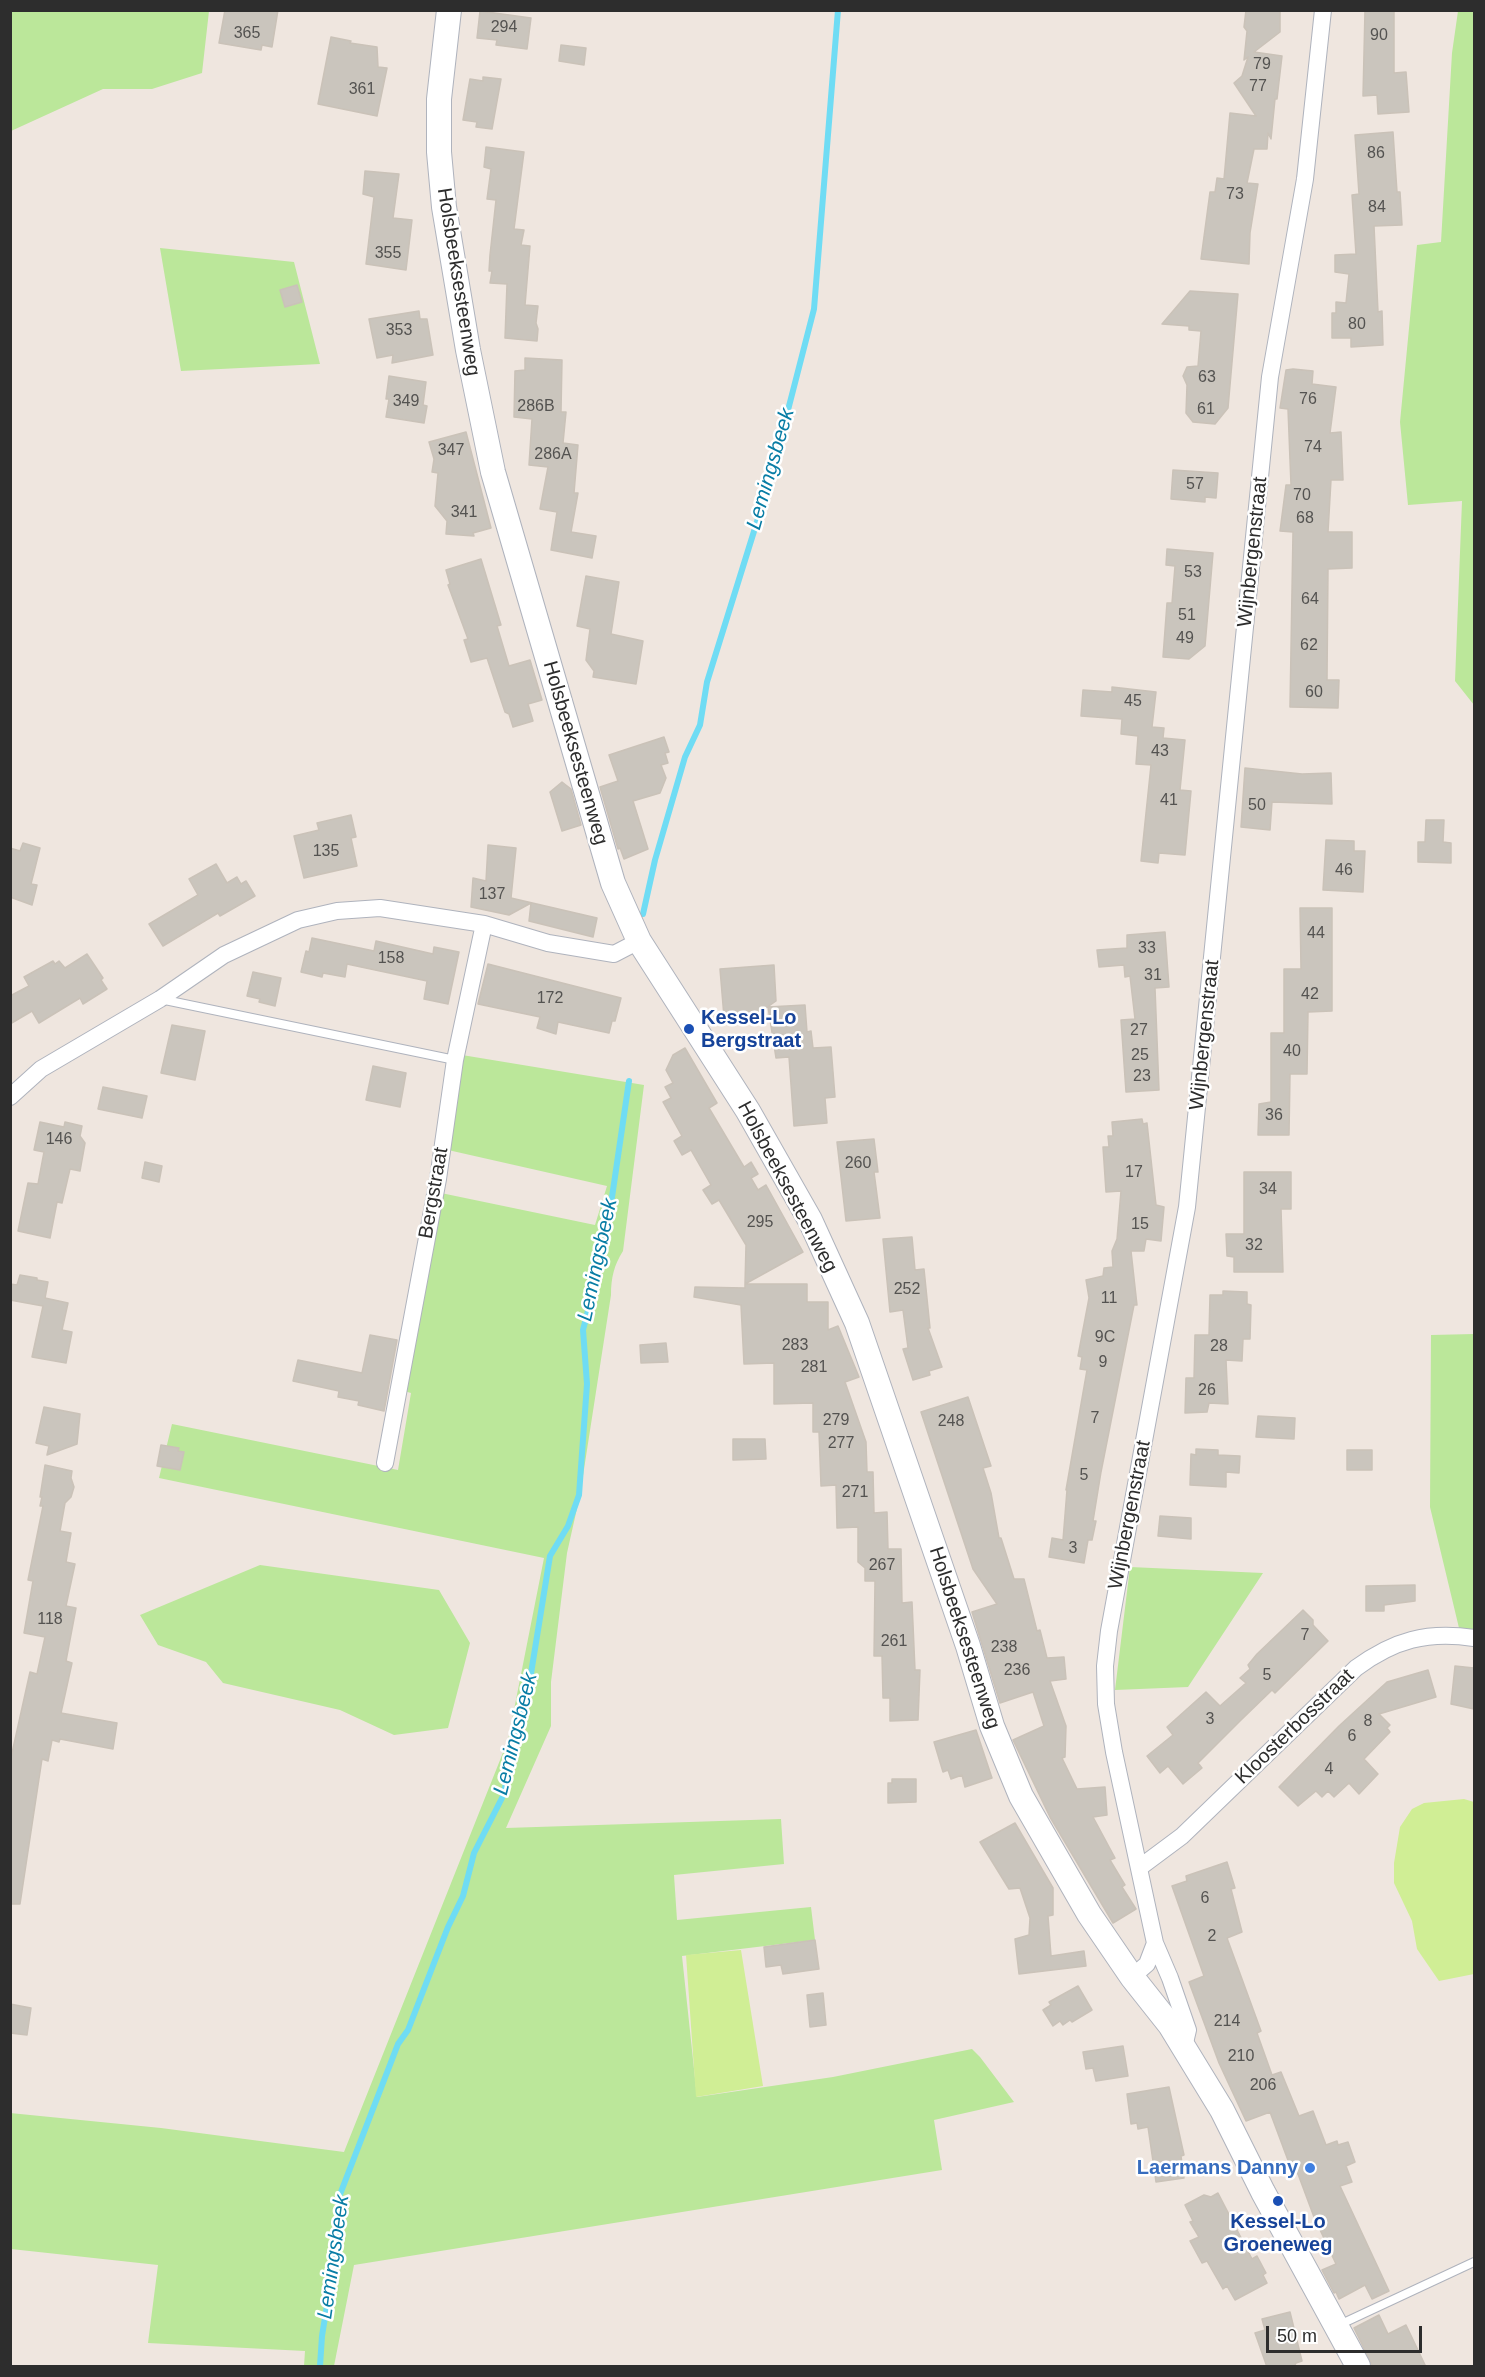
<!DOCTYPE html>
<style>
body{margin:0}
#map{position:relative;width:1485px;height:2377px;overflow:hidden;background:#efe6df;font-family:Helvetica,sans-serif}
canvas{display:block}
.frame{position:absolute;inset:0;border:12px solid #2d2d2d;pointer-events:none}
.scale{position:absolute;left:1266px;top:2326px;width:156px;height:27px;box-sizing:border-box;border:3px solid #2d2d2d;border-top:0;padding-left:8px;font-size:18px;line-height:21px;white-space:nowrap;color:#2d2d2d;-webkit-text-stroke:4px #fff;paint-order:stroke}
</style>
<div id="map">
<canvas width="1485" height="2377"></canvas>
<div class="frame"></div>
<div class="scale">50 m</div>
</div>
<script>
const c = document.querySelector('canvas').getContext('2d');
c.lineJoin = 'round';
function fillPath(path, color) {
  c.fillStyle = color;
  c.fill(path, 'evenodd');
}
function stroke(path, color, width, dash) {
  c.strokeStyle = color;
  c.lineWidth = width;
  c.lineCap = dash ? 'butt' : 'round';
  c.setLineDash(dash || []);
  c.stroke(path);
}
function drawText(font, color, halo, rows, align = 'center') {
  c.font = font + ' Helvetica,sans-serif';
  c.lineWidth = 5;
  c.setLineDash([]);
  c.textBaseline = 'middle';
  c.strokeStyle = halo;
  c.fillStyle = color;
  for (const [text, x, y, turn = 0] of rows) {
    c.save();
    c.translate(x, y);
    c.rotate((+turn || 0) * Math.PI / 180);
    c.textAlign = isNaN(turn) ? turn : align;
    if (halo) c.strokeText(text, 0, 0);
    c.fillText(text, 0, 0);
    c.restore();
  }
}
fillPath(new Path2D(`
 M10 11H209L202 73 152 89H103L11 131Z
 M1458 11H1474V705L1455 681 1462 501 1408 505 1400 422 1417 245 1441 242 1452 53Z
 M160 248 294 262 320 364 181 371Z
 M462 1055 644 1085 623 1251C614 1265 611 1278 611 1295L580 1495 567 1553 551 1682V1726L506 1828 781 1819 784 1864 674 1875 677 1920 811 1907 815 1940 682 1956 697 2097 833 2077 972 2049 980 2057 1014 2102 934 2120 942 2170 354 2265 334 2366H304L305 2351 148 2343 158 2265 11 2249 10 2113 161 2128 344 2152 508 1740 544 1558 159 1478 172 1424 398 1470 411 1393 404 1391 441 1193 595 1225 607 1186 448 1150Z
 M1474 1334V1630L1459 1628 1430 1507 1431 1335Z
 M260 1565 439 1590 470 1643 448 1728 394 1735 340 1710 223 1683 206 1662 158 1645 140 1615Z
 M1130 1567 1263 1573 1188 1687 1115 1690Z`), '#bbe79a');
fillPath(new Path2D(`
 M1464 1799 1474 1802V1974L1439 1981 1417 1949 1412 1921 1394 1883V1863L1400 1827 1412 1809 1424 1803Z
 M741 1950 763 2086 696 2097 686 1955Z`), '#d0ee95');
stroke(new Path2D(`
 M643 914 655 860 685 757 700 725 707 682 770 480 814 309 838 10
 M320 2366 322 2336 334 2262 339 2197 398 2044 408 2030 448 1927 463 1896 474 1853 503 1796 528 1692 550 1556 568 1526 579 1495 587 1384 583 1330 605 1245 629 1081`), '#6fdcf4', 6);
const building = new Path2D(`
 M225 10H278L272 47 262 45 261 50 219 43Z
 M1246 10H1280V32L1254 52 1282 56 1277 99H1275L1271 139 1268 133 1267 149H1254L1247 183 1258 184 1250 233 1249 264 1201 259 1210 192H1215L1217 178 1224 179 1230 113 1256 116 1234 83 1242 76 1248 57 1244 60 1247 31 1244 27Z
 M1365 10H1394V73L1406 72 1409 112 1378 114 1377 95 1363 96Z
 M480 11 531 18 527 49 496 45 497 40 477 38Z
 M331 37 351 41 350 43 377 47 378 67 387 68 377 116 318 104Z
 M561 45 586 48 584 65 559 61Z
 M483 77 501 79 492 129 476 127 477 122 463 120 470 79 483 81Z
 M1393 132 1397 192H1400L1402 225 1374 226 1378 312 1382 311 1383 345 1351 347V338H1332V313H1336V302L1346 303 1349 274 1335 272V255L1356 254 1352 195 1359 194 1355 135Z
 M486 147 524 152 514 229 524 230 521 245 530 246 525 305 538 306 536 323 538 329 537 341 505 338 507 284 490 283 492 271H489L490 255 496 200 487 199 491 169 484 167Z
 M365 171 399 174 393 218 412 220 406 270 366 264 374 197 363 194Z
 M297 285 302 302 285 307 280 290Z
 M1190 291 1238 294 1228 408 1215 424 1193 422 1186 413 1187 385 1183 376 1187 367 1198 366 1201 331 1189 330V326L1162 324Z
 M419 311 420 319H427L433 355 392 363 393 355 377 358 369 319Z
 M525 358 562 360 561 412H566L563 443 578 445 574 493H578L571 532 596 536 592 558 551 550 557 512 540 509 548 467 529 465 532 419 514 417 515 371 525 370Z
 M1293 369 1313 371 1312 384 1336 387 1330 433 1341 432 1343 480H1331L1328 532H1352V568L1328 569 1327 680H1339L1338 708 1290 707 1293 532 1280 531 1286 485H1291L1288 409 1280 408 1286 370Z
 M389 376 426 382 423 405 427 406 424 423 386 417 389 399H386Z
 M466 432 491 528 473 533 474 536 446 534 447 521 435 506 438 473 432 472 434 459 429 442Z
 M1173 470 1218 473 1216 498 1205 497V502L1171 499Z
 M1167 549 1213 553 1205 646 1189 659 1163 657 1167 603H1172L1175 566 1166 565Z
 M481 559 501 625 497 626 509 666 530 660 542 700 528 704 533 721 513 727 509 714 505 712 487 658 471 662 464 640 468 639 448 585 450 584 446 570Z
 M586 576 619 582 611 634 643 641 636 684 593 677 594 671 586 660 590 629 577 626Z
 M1112 687 1156 692 1152 727 1164 728 1163 738 1185 740 1180 790 1191 791 1185 855 1159 853 1158 863 1141 861 1151 765 1136 764 1138 736 1121 734 1122 719 1081 716 1083 690 1112 692Z
 M664 737 669 752 665 753 668 763 661 765 666 778 660 793 633 801 648 849 624 859 620 848 618 849 600 787 618 781 609 755Z
 M1245 768 1302 774 1331 773 1332 804 1272 802 1270 830 1241 827Z
 M562 782 571 789 581 825 562 831 550 792Z
 M351 815 356 837 351 838 357 866 304 878 294 836 319 830 317 823Z
 M1426 820H1444L1443 842 1451 843V863L1418 862V842H1425Z
 M1326 840 1354 841V851H1365L1363 892 1323 890Z
 M23 843 40 848 31 884 37 885 32 905 10 897V848L20 851Z
 M488 845 516 848 511 898 597 918 593 937 529 921 531 903 509 915 471 907 473 878 486 881Z
 M216 864 227 883 237 877 241 884 246 881 255 896 220 916 218 913 163 946 149 924 198 895 189 879Z
 M1300 908H1332V1011L1308 1012 1307 1074H1290L1289 1135H1258L1259 1104 1271 1102V1033H1284V969H1301Z
 M1165 932 1169 987 1155 988 1159 1090 1126 1092 1121 1020 1135 1019 1130 976 1125 977 1124 965 1099 967 1097 950 1127 948V935Z
 M312 938 374 951 376 941 433 954 434 947 459 952 448 1004 424 999 427 981 347 964 345 977 323 973 322 977 301 972 306 951 309 952Z
 M87 954 103 978 101 980 107 989 83 1004 80 998 39 1023 32 1011 10 1024V996L29 986 24 977 53 961 55 964 59 961 65 968Z
 M488 964 621 998 615 1021H612L609 1033 558 1022 556 1034 537 1028 540 1017 478 1004Z
 M774 965 776 1001 756 1015 724 1017 720 969Z
 M253 972 281 978 275 1006 259 1002 260 999 247 996Z
 M805 1005 807 1032 811 1031 813 1048 831 1047 835 1097 825 1098 827 1123 794 1126 789 1057 776 1058 768 1007Z
 M172 1025 205 1031 195 1080 161 1073Z
 M685 1048 717 1103 709 1108 744 1167 751 1162 758 1174 751 1178 758 1190 766 1185 803 1252 745 1284 746 1245 719 1200 712 1204 703 1190 711 1185 691 1150 682 1155 674 1141 682 1136 663 1102 671 1098 665 1087 673 1083 666 1070 673 1055Z
 M373 1066 406 1073 400 1107 366 1100Z
 M103 1087 147 1096 142 1118 98 1109Z
 M1142 1119 1143 1124 1147 1123 1156 1205 1164 1207 1161 1241 1146 1239 1144 1251H1131L1137 1305H1134L1101 1472 1093 1521H1096L1092 1540H1088L1084 1563 1049 1557 1052 1538 1063 1540 1067 1490H1066L1087 1370 1080 1369 1082 1357 1078 1356 1089 1298 1086 1280 1103 1276 1104 1268 1113 1267 1112 1251 1117 1239 1121 1191 1106 1192 1103 1147H1109L1108 1136H1113L1112 1122Z
 M40 1122 64 1127 65 1122 82 1126 80 1136 85 1143 80 1171 70 1169 62 1203 57 1202 50 1238 18 1231 28 1183 38 1184 44 1152 34 1150Z
 M874 1139 878 1172H874L880 1218 846 1221 837 1142Z
 M145 1162 162 1166 159 1182 142 1178Z
 M1244 1172H1291V1209H1281L1283 1272H1234V1257L1227 1256 1226 1234H1244Z
 M912 1237 915 1270 924 1269 930 1328H928L942 1367 929 1371 930 1375 913 1380 903 1349 908 1348 903 1310 890 1312 883 1239Z
 M20 1275 37 1278V1280L48 1282 45 1298 68 1303 62 1330 72 1332 66 1363 32 1357 43 1306 10 1300V1284L17 1285Z
 M745 1284H807V1302H828V1330L838 1326 859 1377 845 1382 866 1442 867 1472H873L874 1513 887 1512 888 1549H901L902 1603 912 1602 915 1670H920L918 1720 890 1721V1698H883L882 1656H874L875 1581H865V1568L858 1562V1527L837 1528 836 1485 821 1486 819 1432H813V1403L774 1404V1363L744 1364 741 1305 694 1297 695 1287 745 1288Z
 M1223 1291 1247 1292V1304L1251 1305 1250 1339H1243L1242 1361 1226 1360 1228 1404 1209 1403 1207 1412 1185 1413 1186 1378H1194L1195 1335H1209L1210 1295H1223Z
 M370 1335 397 1340 384 1411 358 1405 359 1401 338 1397 339 1391 293 1381 298 1360 362 1373Z
 M666 1343 668 1362 641 1363 640 1345Z
 M968 1397 991 1466 983 1468 991 1493 999 1538H1001L1014 1579H1024L1037 1631 1040 1630 1047 1658 1064 1657 1066 1679 1050 1681 1066 1726 1065 1757 1062 1758 1077 1789 1105 1787 1107 1815 1093 1817 1115 1858 1110 1860 1125 1885 1122 1887 1136 1909 1113 1923 1050 1817 1013 1740 1044 1726 1033 1692 1000 1703 972 1612 997 1604 973 1569 921 1412Z
 M44 1407 80 1414 77 1444 47 1455 49 1446 36 1443Z
 M1258 1416 1295 1418 1294 1439 1256 1437Z
 M733 1439H765L766 1459 733 1460Z
 M161 1445 179 1448 178 1451 184 1452 180 1470 157 1466Z
 M1196 1449 1218 1450V1455L1240 1456 1239 1473 1226 1472V1487L1190 1485 1191 1454 1196 1455Z
 M1347 1450H1372V1470H1347Z
 M45 1465 72 1471 71 1478 74 1487 71 1497 65 1503 60 1531 71 1533 66 1562 75 1564 66 1606 76 1608 66 1661 72 1663 61 1713 117 1723 113 1749 60 1739 59 1742 52 1740 48 1761 42 1759 20 1904H10V1762L30 1672 37 1674 45 1637 24 1633 33 1581 28 1580 43 1506H40L42 1497H40Z
 M1160 1516 1191 1518V1539L1158 1536Z
 M1415 1585V1601L1384 1605V1611H1366V1586Z
 M1303 1610 1313 1620V1625L1328 1641 1275 1693 1272 1690 1240 1721 1198 1763 1202 1768 1183 1784 1168 1766 1160 1773 1147 1756 1173 1735 1167 1727 1206 1692 1220 1706 1246 1683 1240 1678 1250 1669 1248 1665 1257 1654Z
 M1455 1666 1474 1668V1709L1451 1704Z
 M1428 1670 1436 1697 1379 1714 1390 1725 1387 1728 1390 1732 1364 1759 1378 1774 1359 1794 1349 1783 1334 1797 1328 1791 1322 1797 1316 1791 1298 1806 1279 1787 1339 1726 1387 1682Z
 M976 1730 992 1778 965 1787 962 1775 951 1779 948 1770 943 1772 934 1742Z
 M892 1779H916V1802L888 1803V1783H892Z
 M1015 1823 1053 1888V1915L1048 1916 1051 1956 1084 1951 1086 1966 1019 1974 1015 1939 1029 1935 1030 1918 1020 1888 1009 1889 980 1842Z
 M1227 1862 1235 1888 1231 1889 1242 1932 1227 1938 1261 2031 1257 2033 1272 2075 1281 2072 1299 2116 1313 2111 1326 2145 1337 2141 1338 2145 1348 2142 1355 2162 1346 2166 1352 2182 1340 2186 1389 2291 1372 2299 1365 2285 1339 2299 1336 2292 1334 2293 1322 2270 1336 2264 1314 2217 1298 2174 1292 2171 1270 2112 1246 2121 1219 2063 1189 1982 1204 1976 1172 1886 1187 1881 1186 1876Z
 M815 1940 819 1969 783 1974 781 1965 766 1967 764 1947Z
 M1078 1986 1092 2010 1072 2022 1070 2020 1063 2025 1060 2021 1053 2026 1043 2010 1051 2005 1049 2002Z
 M823 1993 826 2025 810 2027 807 1995Z
 M10 2004 31 2008 27 2035 10 2033Z
 M1123 2046 1128 2076 1096 2081 1093 2068 1086 2069 1083 2052Z
 M1169 2087 1184 2155 1181 2156 1184 2178 1156 2182 1148 2127 1138 2129 1137 2123 1131 2124 1127 2094Z
 M1218 2193 1252 2259 1257 2256 1266 2273 1263 2275 1267 2283 1235 2300 1227 2286 1223 2289 1207 2261 1202 2263 1190 2241 1199 2237 1190 2222 1193 2221 1185 2205 1204 2195 1211 2197Z
 M1290 2312 1302 2361 1296 2363 1294 2367H1267L1255 2333 1265 2330 1262 2319Z
 M1379 2315 1388 2334 1406 2325 1426 2367H1373L1354 2328Z`);
fillPath(building, '#cac5bd');
stroke(building, '#cac2b8', 1.5);
const lane = new Path2D(`
 M160 999 455 1060
 M1339 2325 1474 2262`);
const street = new Path2D(`
 M10 1097 41 1069 160 999 224 955 298 920 337 911 380 908 484 924 548 943 614 954 639 941
 M385 1463 438 1179 455 1060 484 924
 M1139 1868 1182 1836 1356 1668C1394 1640 1427 1631 1474 1638
 M1132 1977 1147 1964 1155 1943
 M1184 2047 1188 2030 1170 1978 1155 1943 1114 1752 1106 1704 1105 1666 1109 1631 1187 1207 1270 377 1305 179 1323 10`);
const secondary = new Path2D(`
 M449 10 439 99V152L444 207 468 350 493 472 613 883 639 941 748 1111 810 1220 857 1323 968 1646 992 1726 1021 1796 1089 1914 1132 1977 1170 2025 1222 2110 1263 2192 1358 2366`);
stroke(lane, '#afb3bd', 10);
stroke(street, '#afb3bd', 18);
stroke(secondary, '#afb3bd', 26);
stroke(lane, '#fff', 8);
stroke(street, '#fff', 16);
stroke(secondary, '#fff', 24);
for (const [x, y, r, color] of [
 [689,1029,6,"#1a4fb4"],
 [1310,2168,6,"#3f7fe0"],
 [1278,2201,6,"#1a4fb4"]
]) {
  const dot = new Path2D();
  dot.arc(x, y, r, 0, 2 * Math.PI);
  c.fillStyle = color;
  c.fill(dot);
  stroke(dot, '#fff', 2);
}
drawText('16px', '#545351', null, [
 ["294",504,28],
 ["365",247,34],
 ["90",1379,36],
 ["79",1262,65],
 ["77",1258,87],
 ["361",362,90],
 ["86",1376,154],
 ["73",1235,195],
 ["84",1377,208],
 ["355",388,254],
 ["80",1357,325],
 ["353",399,331],
 ["63",1207,378],
 ["76",1308,400],
 ["349",406,402],
 ["286B",536,407],
 ["61",1206,410],
 ["74",1313,448],
 ["347",451,451],
 ["286A",553,455],
 ["57",1195,485],
 ["70",1302,496],
 ["341",464,513],
 ["68",1305,519],
 ["53",1193,573],
 ["64",1310,600],
 ["51",1187,616],
 ["49",1185,639],
 ["62",1309,646],
 ["60",1314,693],
 ["45",1133,702],
 ["43",1160,752],
 ["41",1169,801],
 ["50",1257,806],
 ["135",326,852],
 ["46",1344,871],
 ["137",492,895],
 ["44",1316,934],
 ["33",1147,949],
 ["158",391,959],
 ["31",1153,976],
 ["42",1310,995],
 ["172",550,999],
 ["27",1139,1031],
 ["40",1292,1052],
 ["25",1140,1056],
 ["23",1142,1077],
 ["36",1274,1116],
 ["146",59,1140],
 ["260",858,1164],
 ["17",1134,1173],
 ["34",1268,1190],
 ["295",760,1223],
 ["15",1140,1225],
 ["32",1254,1246],
 ["252",907,1290],
 ["11",1109,1299],
 ["9C",1105,1338],
 ["283",795,1346],
 ["28",1219,1347],
 ["9",1103,1363],
 ["281",814,1368],
 ["26",1207,1391],
 ["7",1095,1419],
 ["279",836,1421],
 ["248",951,1422],
 ["277",841,1444],
 ["5",1084,1476],
 ["271",855,1493],
 ["3",1073,1549],
 ["267",882,1566],
 ["118",50,1620],
 ["7",1305,1636],
 ["261",894,1642],
 ["238",1004,1648],
 ["236",1017,1671],
 ["5",1267,1676],
 ["3",1210,1720],
 ["8",1368,1722],
 ["6",1352,1737],
 ["4",1329,1770],
 ["6",1205,1899],
 ["2",1212,1937],
 ["214",1227,2022],
 ["210",1241,2057],
 ["206",1263,2086]
]);
drawText('20px', '#2d2d2d', '#fff', [
 ["Holsbeeksesteenweg",458,282,81],
 ["Wijnbergenstraat",1253,552,-84],
 ["Holsbeeksesteenweg",575,753,74],
 ["Wijnbergenstraat",1205,1035,-84],
 ["Holsbeeksesteenweg",787,1187,62],
 ["Bergstraat",434,1193,-80],
 ["Wijnbergenstraat",1130,1515,-79],
 ["Holsbeeksesteenweg",964,1638,72],
 ["Kloosterbosstraat",1295,1727,-44]
]);
drawText('bold 20px', '#164399', '#fff', [
 ["Kessel-Lo",701,1018],
 ["Bergstraat",701,1041],
 ["Kessel-Lo",1278,2222,"center"],
 ["Groeneweg",1278,2245,"center"]
], 'left');
drawText('bold 20px', '#366cbe', '#fff', [
 ["Laermans Danny",1298,2168]
], 'right');
drawText('italic 21px', '#087da5', '#fff', [
 ["Lemingsbeek",771,469,-74],
 ["Lemingsbeek",598,1260,-78],
 ["Lemingsbeek",516,1734,-76],
 ["Lemingsbeek",334,2257,-82]
]);
</script>
